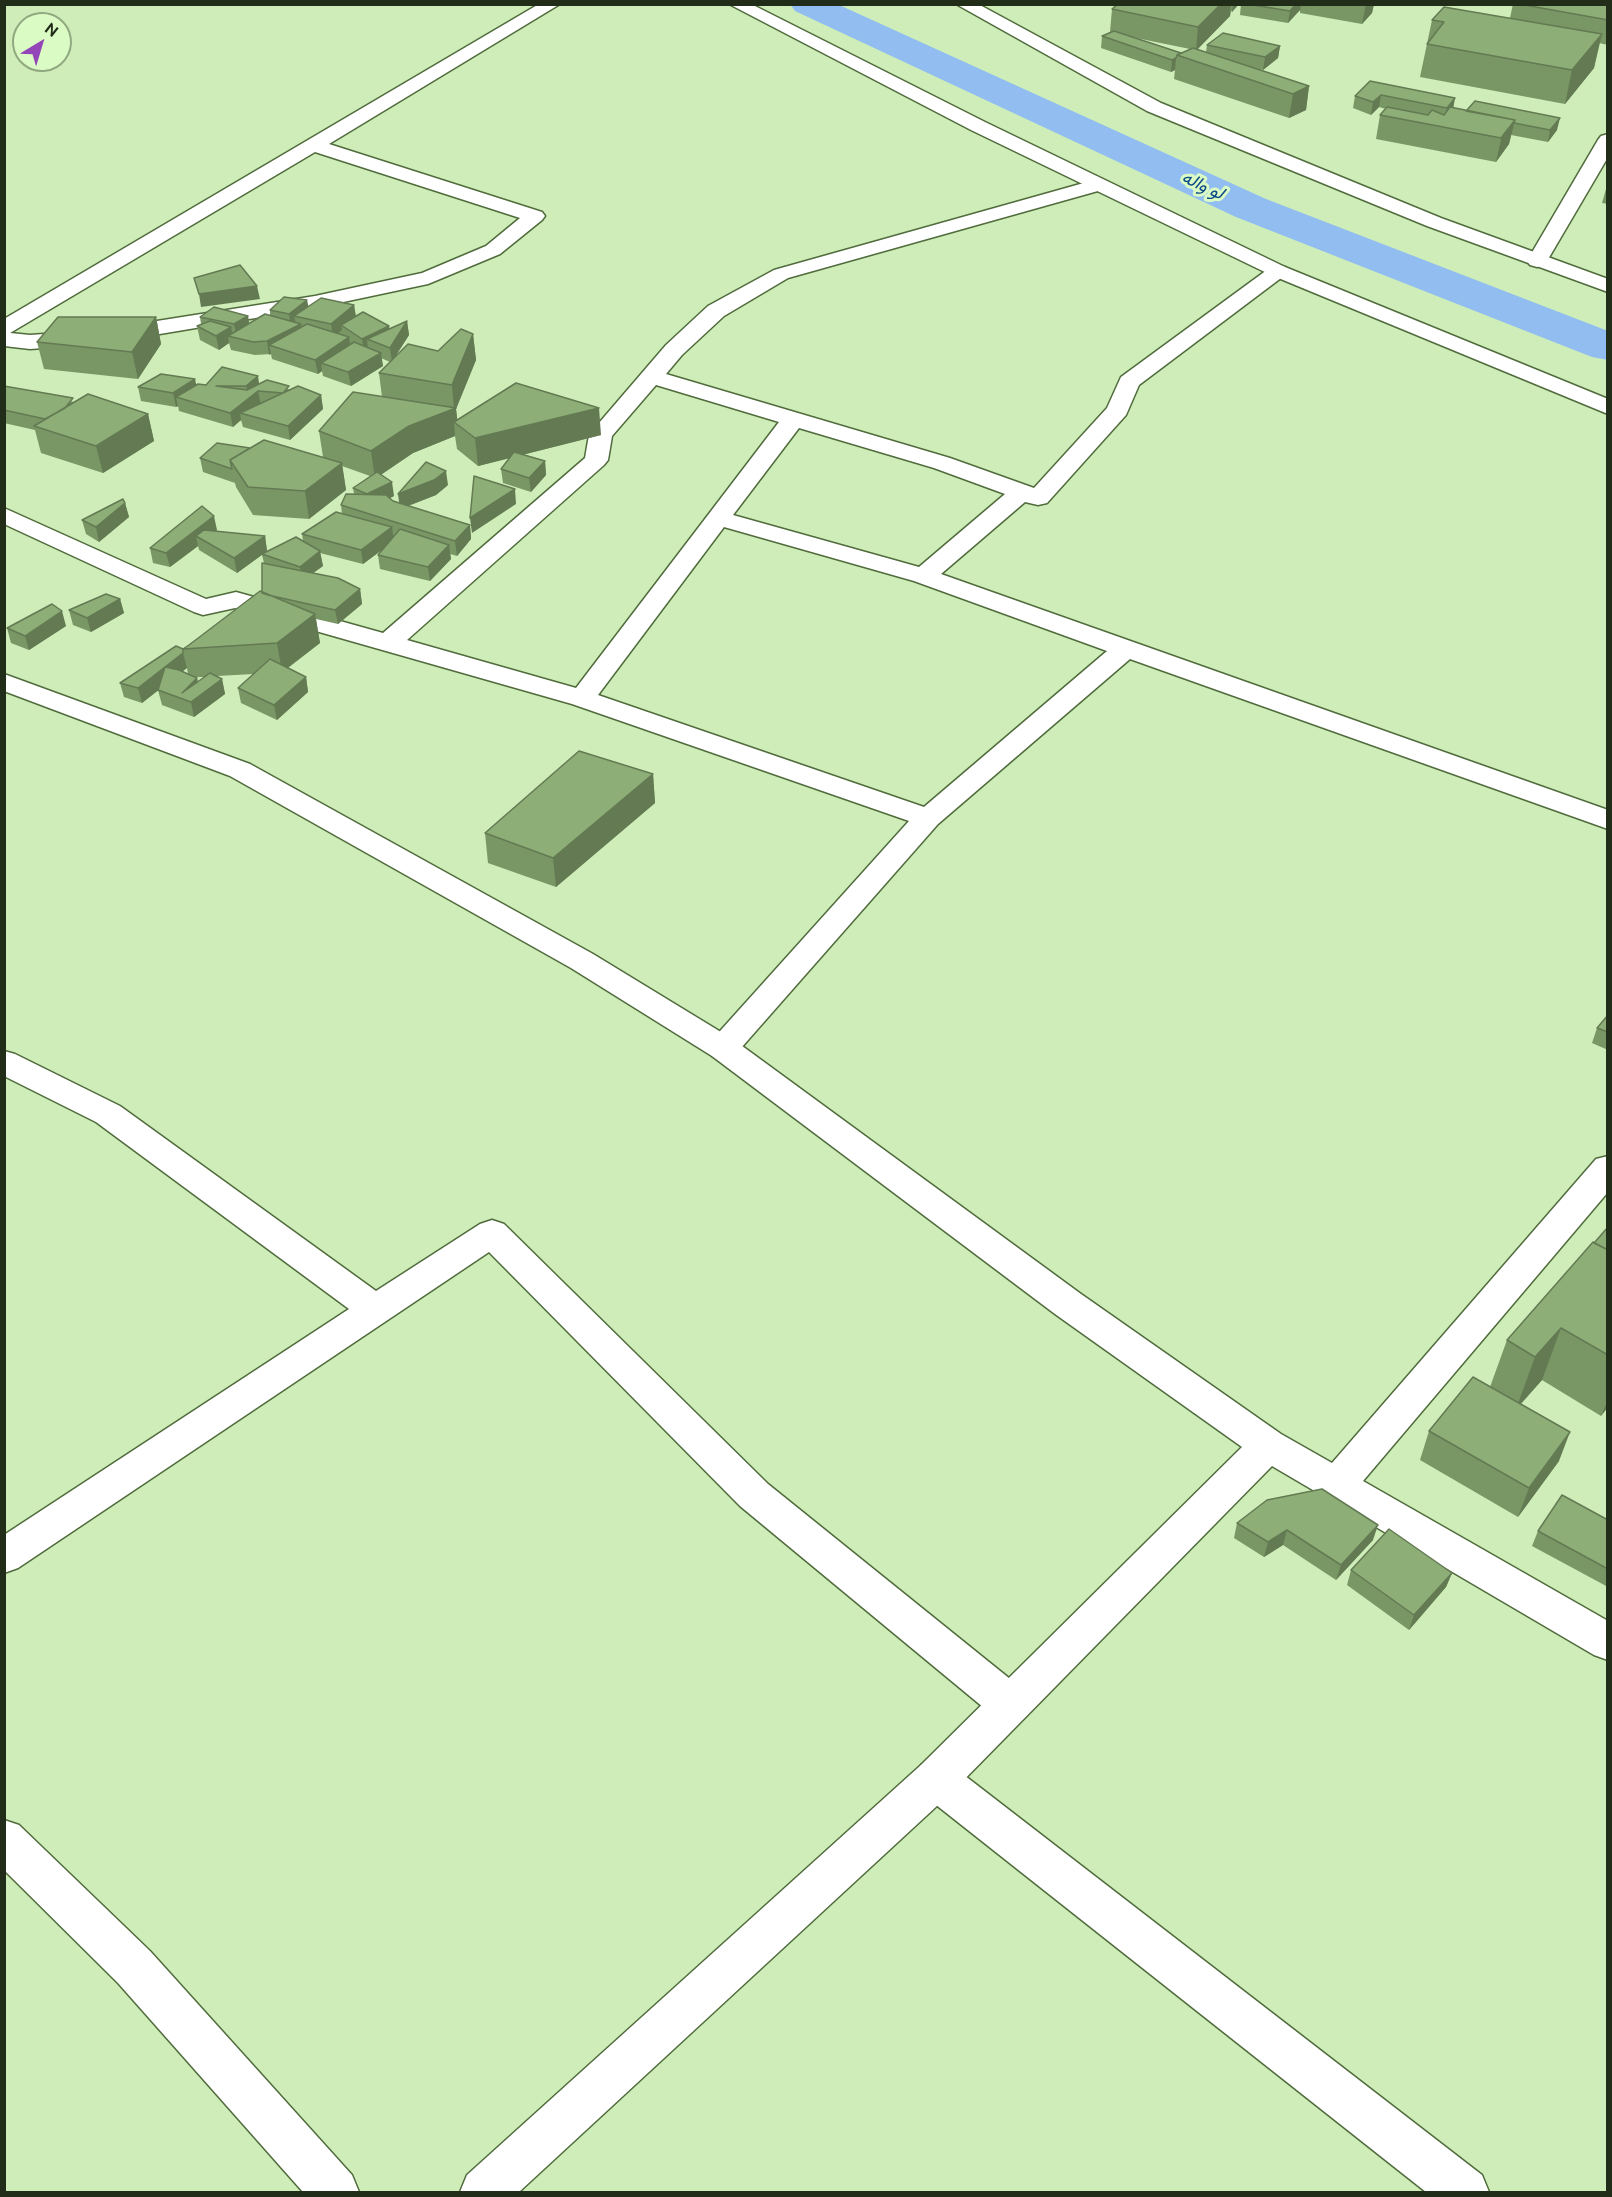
<!DOCTYPE html>
<meta charset="utf-8">
<style>
body{margin:0}
#map{position:relative;width:1612px;height:2197px;overflow:hidden;background:#ceedb9;font-family:Ubuntu,sans-serif}
canvas{display:block}
.frame{position:absolute;inset:0;border:6px solid #212d19;pointer-events:none}
.north{position:absolute;left:12px;top:12px;width:60px;height:60px;box-sizing:border-box;background:#dbfbc5;border:2px solid #91a980;border-radius:50%;rotate:38deg;font-size:16px;font-weight:700;line-height:24px;text-align:center;color:#212d19}
.north::after{content:'';display:block;margin:auto;width:21px;height:27px;background:#9246b7;clip-path:polygon(50% 0,100% 100%,50% 72%,0 100%)}
</style>
<div id="map">
<canvas width="1612" height="2197"></canvas>
<div class="frame"></div>
<div class="north">N</div>
</div>
<script>
const c = document.querySelector('canvas').getContext('2d');
c.lineJoin = 'round';
function fillPath(path, color) {
  c.fillStyle = color;
  c.fill(path, 'evenodd');
}
function stroke(path, color, width, dash) {
  c.strokeStyle = color;
  c.lineWidth = width;
  c.lineCap = dash ? 'butt' : 'round';
  c.setLineDash(dash || []);
  c.stroke(path);
}
function drawText(font, color, halo, rows, align = 'center') {
  c.font = font + ' Ubuntu,Vazirmatn,sans-serif';
  c.lineWidth = 6;
  c.setLineDash([]);
  c.textBaseline = 'middle';
  c.strokeStyle = halo;
  c.fillStyle = color;
  for (const [text, x, y, turn = 0] of rows) {
    c.save();
    c.translate(x, y);
    c.rotate((+turn || 0) * Math.PI / 180);
    c.textAlign = isNaN(turn) ? turn : align;
    if (halo) c.strokeText(text, 0, 0);
    c.fillText(text, 0, 0);
    c.restore();
  }
}
fillPath(new Path2D(`
 M790 4H837L1266 199 1608 331V360L1592 357 1236 217 795 11Z`), '#91bdf0');
const service = new Path2D(`
 M539 4H560L329 144 542 212 545 216 542 220 500 254 428 284 315 308 100 344 30 349 4 346V319ZM315 152 520 218 486 246 422 273 315 296 100 330 30 335 10 333Z
 M1098 179 1105 181 1108 185 1105 189 788 278 724 316 682 355 666 374 950 458 1034 488 1107 408 1121 377 1271 267 1278 265 1285 267 1288 271 1285 275 1139 385 1126 415 1047 503 1038 505 1025 502 941 574 1608 810V829L1130 659 938 824 734 1056 723 1059 712 1056 707 1048 712 1040 909 821 572 704 235 608 203 615 194 612 4 524V508L206 599 236 592 383 633 585 458 589 435 593 430 666 345 708 306 774 270ZM656 385 779 422 576 688 407 640 604 465 608 460 612 436ZM799 428 934 468 1005 494 919 567 733 515ZM724 527 914 581 1107 651 924 807 598 695Z
 M4 1051 15 1054 120 1106 376 1291 480 1224 492 1220 504 1224 768 1484 1025 1691 1031 1704 1025 1717 1010 1723 995 1717 740 1506 489 1252 18 1568 4 1573V1535L349 1309 96 1122 4 1076Z
 M936 1759 951 1765 1482 2175 1489 2192H1426L921 1793 915 1779 921 1765Z
 M4 1820 19 1825 150 1951 352 2175 359 2192H303L118 1983 4 1870Z`);
const minor = new Path2D(`
 M1608 134V157L1547 261 1544 265 1537 267 1530 265 1527 261 1598 140 1601 136Z
 M4 674 250 764 593 954 734 1040 1081 1294 1281 1434 1332 1463 1596 1159 1608 1156V1192L1363 1481 1608 1621V1660L1594 1655 1272 1466 951 1793 519 2192H460L467 2175 921 1765 1242 1447 1055 1314 712 1056 571 968 230 776 4 691Z`);
const tertiary = new Path2D(`
 M729 4H751L985 122 1285 267 1608 399V414L1271 275 971 130Z
 M956 4H978L1161 103 1441 218 1608 279V292L1427 226 1147 111Z`);
stroke(service, '#506b3c', 3);
stroke(minor, '#506b3c', 3);
stroke(tertiary, '#506b3c', 3);
fillPath(service, '#fff');
fillPath(minor, '#fff');
fillPath(tertiary, '#fff');
fillPath(new Path2D(`
 M1118 4H1239L1232 12 1231 11 1230 16 1197 49 1206 52 1207 45 1280 46 1278 58 1263 70 1251 67 1309 86 1306 110 1289 118 1174 79 1175 70 1171 72 1101 48 1102 36 1110 32 1112 9ZM1133 37 1141 39 1190 49 1181 53Z
 M1241 4H1374L1372 13 1362 24 1300 13V10L1288 23 1240 15Z
 M1513 4H1608V45L1599 43 1594 68 1565 104 1420 77 1432 20 1510 18Z
 M1370 81 1453 108 1557 130 1548 142 1511 135 1509 144 1496 162 1376 139 1380 115 1386 109 1379 107 1371 115 1353 108 1355 96Z
 M1608 182V204L1602 203Z
 M354 305 356 316 389 329 407 321 409 335 394 358 438 351 473 334 476 360 456 409 457 419 601 435 522 455 545 461 546 475 531 492 503 483 501 469 510 458 478 466 457 449 455 436 413 453 381 474 394 496 389 498 393 501 400 503 448 485 436 495 408 506 470 525 471 539 457 556 450 554 451 559 430 581 380 569 378 555 383 549 363 564 320 553 323 566 313 573 360 589 362 604 338 624 316 619 320 643 288 668 306 677 308 692 277 720 241 703 238 688 253 674 217 676 222 679 225 694 194 717 162 705 158 690 142 703 124 697 120 683 183 649 262 593 264 563 262 555 237 573 199 550 198 546 170 567 153 563 150 548 217 530 216 531 265 536 267 551 303 541 302 534 342 514 341 505 354 494 353 488 370 476 342 466 346 490 309 519 253 515 236 487 235 483 203 472 200 458 250 448 323 457 319 431 382 397 379 373 390 362 381 358 383 366 351 386 323 376 322 371 318 374 272 359 271 354 255 355 231 350 229 343 219 350 200 340 197 326 201 324 200 317 248 316 249 323 270 315V310L308 306ZM187 668 188 674 182 671ZM196 677H205L198 682 197 678Z
 M156 317 161 344 138 379 44 369 37 342Z
 M259 384 321 395 323 409 290 440 243 427 241 420 233 427 179 411 178 406 176 407 141 401 138 387Z
 M4 386 74 402 148 414 154 441 103 473 41 453 35 430 4 423Z
 M125 503 129 517 99 542 86 534 82 520Z
 M120 599 124 613 91 632 73 625 69 610Z
 M66 626 29 650 11 643 7 628Z
 M653 774 655 803 556 887 488 863 485 833Z
 M1608 1015V1050L1592 1043 1597 1028Z
 M1608 1227V1407L1601 1416 1542 1380 1521 1404 1559 1461 1518 1517 1420 1460 1429 1431 1490 1387 1507 1340Z
 M1608 1520V1587L1532 1546 1538 1531Z
 M1237 1523 1373 1540 1336 1580 1283 1545 1264 1557 1234 1538Z
 M1351 1570 1452 1573 1446 1587 1409 1630 1347 1585Z`), '#799665');
fillPath(new Path2D(`
 M1221 4H1231L1230 16 1196 51 1198 27Z
 M1233 4H1239L1232 12Z
 M1296 4H1301L1300 10 1288 23 1290 11Z
 M1366 4H1374L1372 13 1362 24Z
 M1602 34 1594 68 1565 104 1572 70Z
 M1280 46 1278 58 1263 70 1265 57Z
 M1176 58 1175 70 1171 72 1172 60Z
 M1309 86 1306 110 1289 118 1293 94Z
 M1381 95 1379 107 1371 115 1373 102Z
 M1455 98 1453 110 1444 120 1447 108Z
 M1560 118 1557 130 1548 142 1550 130Z
 M1515 120 1509 144 1496 162 1504 126Z
 M257 286 260 299 201 307 199 294Z
 M307 300 310 313 294 316 296 324 291 328 289 314Z
 M354 305 356 319 341 325 342 330 333 337 331 324Z
 M248 316 250 330 237 338 234 324Z
 M156 317 161 344 138 379 132 352Z
 M407 321 409 335 392 362 390 348Z
 M301 324 303 338 269 345 271 354 269 355 267 341Z
 M389 326 391 340 367 339 368 350 364 352 362 339Z
 M231 327 233 337 228 336 229 343 219 350 216 336Z
 M473 334 476 360 456 409 458 425 454 422 455 436 413 453 375 479 371 451 409 426 454 408 452 385Z
 M349 337 351 351 321 363 322 371 318 374 315 360Z
 M381 353 383 366 351 386 348 372Z
 M258 376 260 390 258 391 261 405 240 413 241 420 233 427 230 413 249 398 246 386Z
 M195 379 198 393 176 397 178 406 176 407 173 393Z
 M321 395 323 409 290 440 288 426Z
 M599 408 601 435 478 466 475 438Z
 M148 414 154 441 103 473 96 446Z
 M545 461 546 475 531 492 529 478Z
 M342 463 346 490 309 519 305 491Z
 M446 471 448 485 436 495 400 509 398 494Z
 M392 482 394 496 370 509 367 494Z
 M515 489 516 504 472 533 470 518Z
 M125 503 129 517 99 542 96 527Z
 M214 516 217 530 204 541 196 536 198 546 170 567 166 553Z
 M470 525 471 539 457 556 455 541Z
 M392 527 394 541 363 564 361 550Z
 M265 536 267 551 237 573 234 558Z
 M449 545 451 559 430 581 428 567Z
 M320 551 323 566 302 581 300 567Z
 M360 589 362 604 338 624 335 610Z
 M120 599 124 613 91 632 87 618Z
 M62 611 66 626 29 650 25 636Z
 M315 614 320 643 282 672 277 643Z
 M183 653 187 668 142 703 138 688Z
 M306 677 308 692 277 720 274 705Z
 M197 678 200 693 222 679 225 694 194 717 191 702 182 693Z
 M653 774 655 803 556 887 553 858Z
 M1561 1328 1542 1380 1516 1409 1535 1357Z
 M1608 1400V1407L1601 1416Z
 M1570 1432 1559 1461 1518 1517 1529 1488Z
 M1378 1525 1373 1540 1336 1580 1341 1565Z
 M1287 1530 1283 1545 1264 1557 1268 1542Z
 M1452 1573 1446 1587 1409 1630 1414 1615Z`), '#637a53');
const building = new Path2D(`
 M1118 4H1221L1198 27 1112 9Z
 M1247 4H1296L1290 11Z
 M1519 4H1608V20Z
 M1444 7 1602 34 1572 70 1427 44 1444 22 1432 20Z
 M1114 31 1181 53 1177 55 1176 58 1172 60 1102 36Z
 M1223 33 1280 46 1265 57 1207 45Z
 M1193 48 1309 86 1293 94 1177 55Z
 M1370 81 1455 98 1447 108 1381 95 1373 102 1355 96Z
 M1475 101 1560 118 1550 130 1514 123 1515 120 1466 111Z
 M1387 107 1428 115 1432 110 1444 115 1450 107 1515 120 1501 138 1380 115Z
 M240 265 257 286 199 294 194 278Z
 M284 297 307 300 289 314 270 310Z
 M321 298 354 305 331 324 294 316Z
 M214 307 248 316 234 324 200 317Z
 M363 312 389 326 362 339 341 325Z
 M265 314 301 324 267 341 253 342 228 336Z
 M58 317H156L132 352 37 342Z
 M210 321 231 327 216 336 197 326Z
 M407 321 390 348 367 339Z
 M307 324 349 337 315 360 269 345Z
 M461 329 473 334 452 385 379 373 408 344 438 351Z
 M354 342 381 353 348 372 321 363Z
 M222 367 258 376 246 386H216L247 390 267 380 289 386 283 393 298 386 321 395 288 426 240 413 283 393 258 391 230 413 176 397 198 384 206 385Z
 M161 374 195 379 173 393 138 387Z
 M516 383 599 408 475 438 454 422Z
 M4 386 73 398 65 408 45 419 4 410Z
 M353 392 456 408 409 426 371 451 319 431Z
 M88 394 148 414 96 446 34 426Z
 M264 440 342 463 305 491 248 487 230 460Z
 M217 443 250 448 230 460 232 469 200 458Z
 M514 452 545 461 529 478 501 469Z
 M426 462 446 471 434 480 398 494Z
 M377 472 392 482 367 494 353 488Z
 M474 476 515 489 470 518Z
 M346 494 386 495 393 501 470 525 455 541 341 505Z
 M123 499 125 503 96 527 82 520Z
 M202 506 214 516 166 553 150 548Z
 M336 512 392 527 361 550 302 534Z
 M400 529 449 545 428 567 378 555Z
 M204 530 265 536 234 558 196 536Z
 M296 537 320 551 300 567 262 554Z
 M262 563 338 578 360 589 335 610 268 595 262 593Z
 M260 591 315 614 277 643 183 649 189 645Z
 M106 594 120 599 87 618 69 610Z
 M52 604 62 611 25 636 7 628Z
 M176 646 183 649V653L138 688 120 683Z
 M270 659 306 677 274 705 238 688Z
 M165 667 179 670 197 678 182 693 210 673 222 679 191 702 158 690Z
 M579 751 653 774 553 858 485 833Z
 M1608 1015V1032L1597 1028Z
 M1608 1227V1250L1594 1243Z
 M1593 1242 1608 1250V1355L1561 1328 1535 1357 1507 1340Z
 M1473 1377 1570 1432 1529 1488 1429 1431Z
 M1322 1489 1378 1525 1341 1565 1287 1530 1268 1542 1237 1523 1267 1500Z
 M1562 1495 1608 1520V1569L1538 1531Z
 M1389 1529 1452 1573 1414 1615 1351 1570Z`);
fillPath(building, '#8dae76');
stroke(building, '#637a53', 1.5);
drawText('italic 18px', '#0c4a87', '#dbfbc5', [
 ["لو واله",1203,185,25]
]);
</script>
